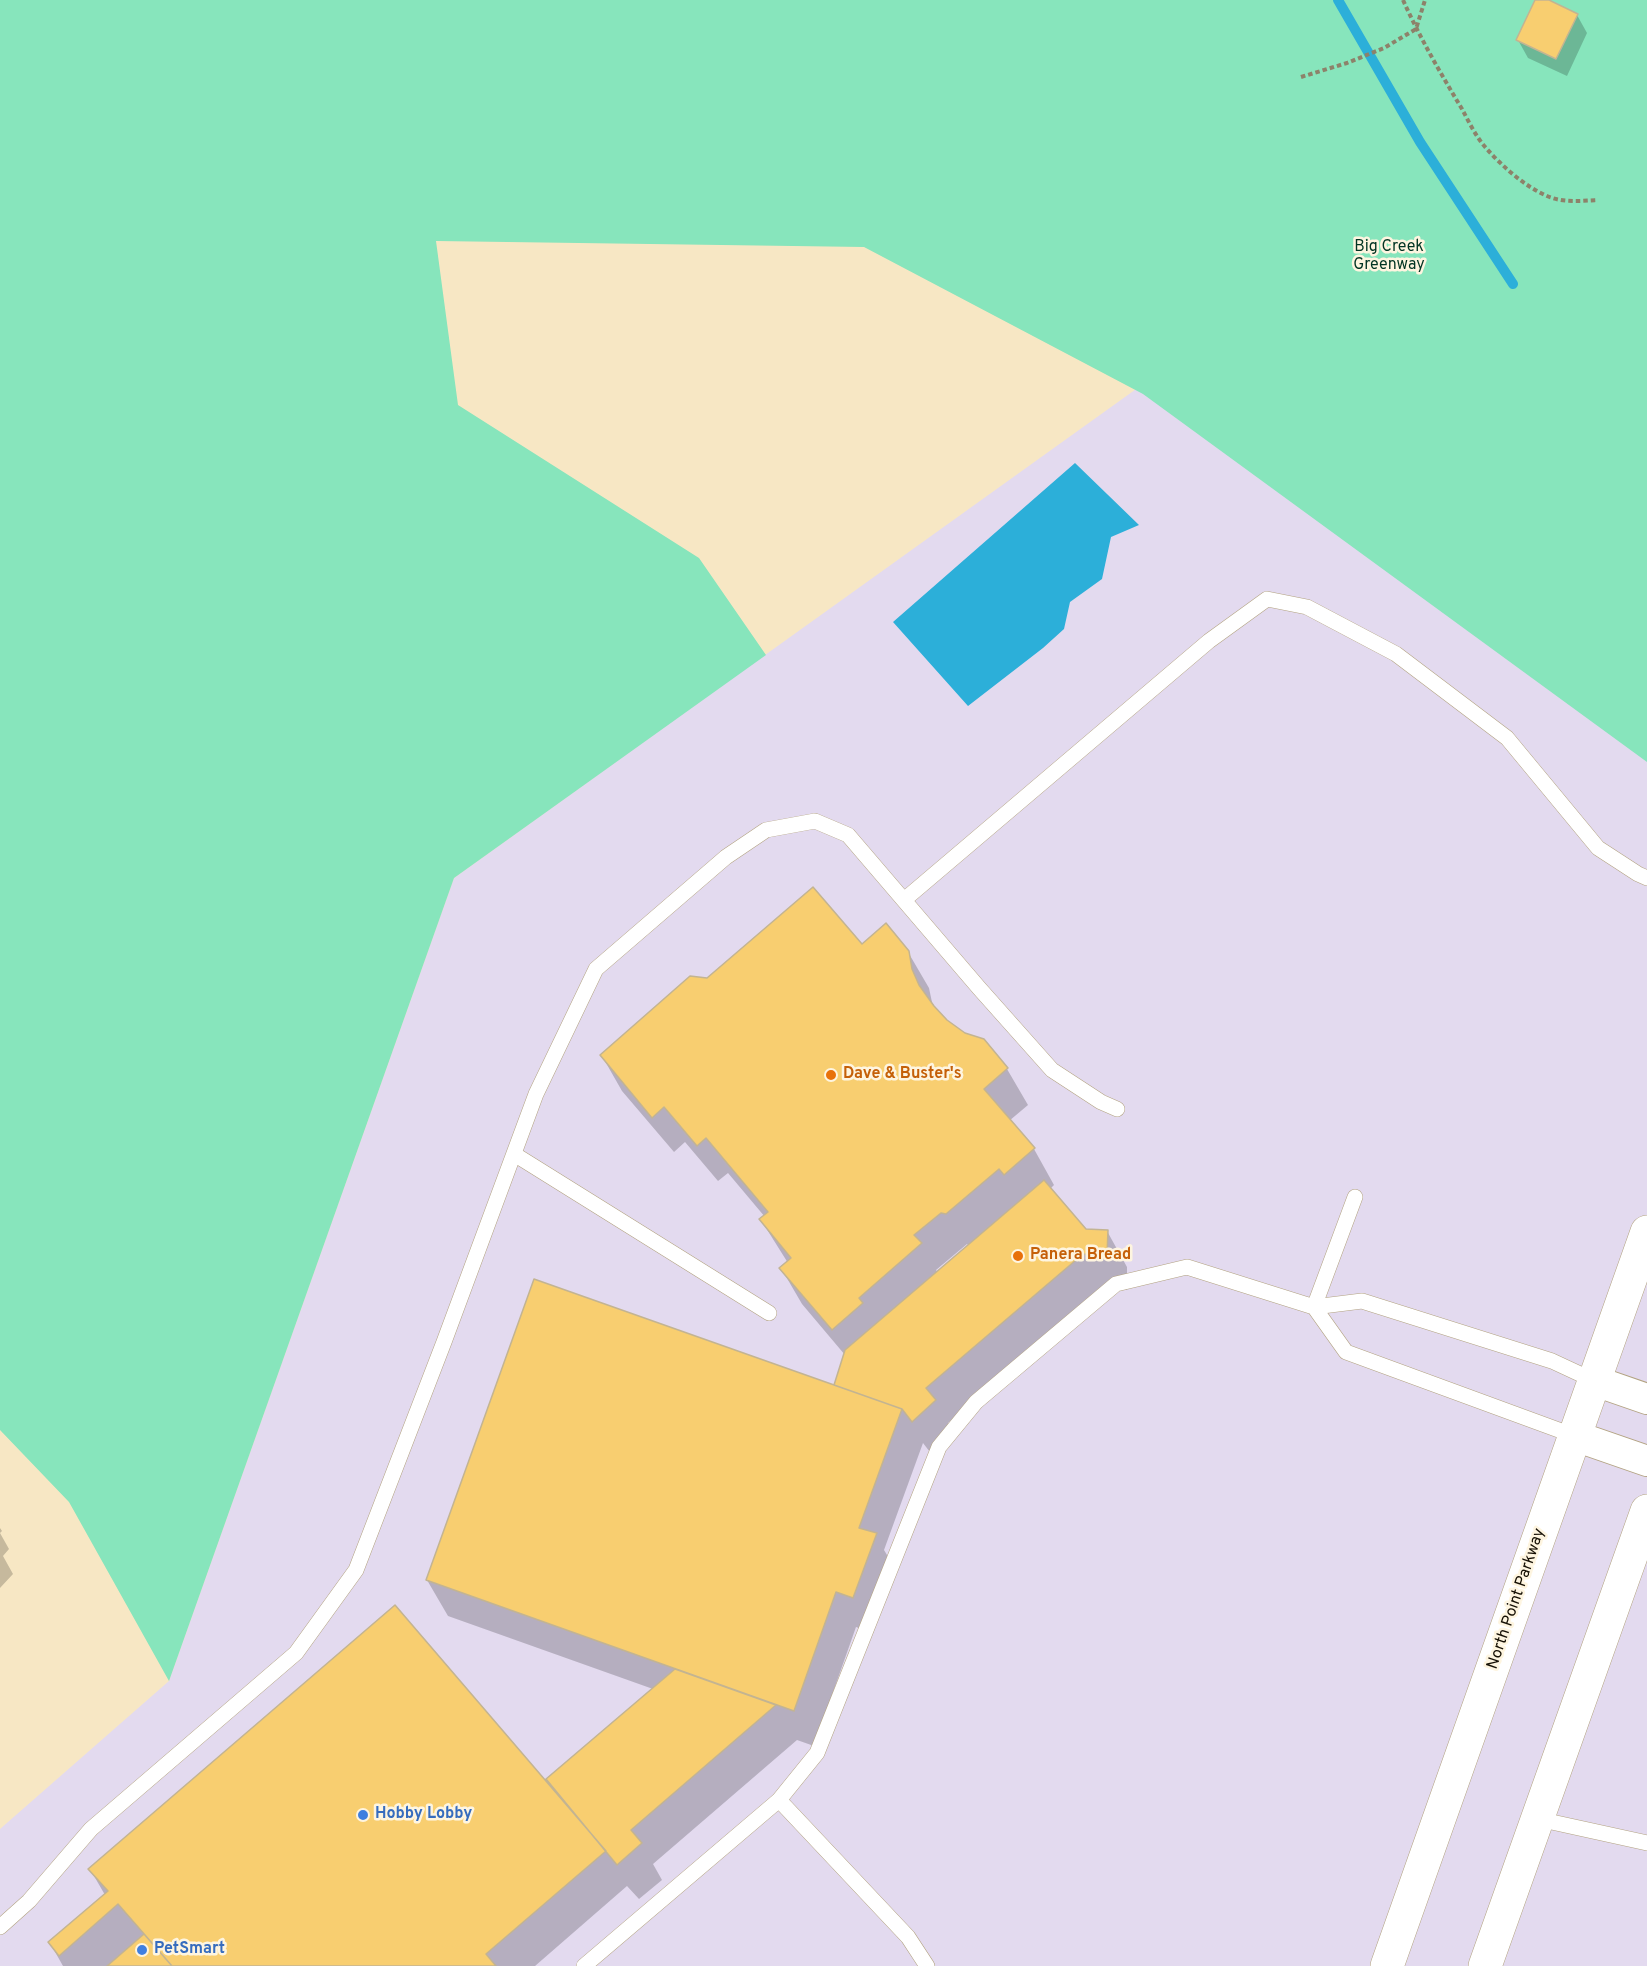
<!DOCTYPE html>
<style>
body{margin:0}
canvas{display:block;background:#f7e7c4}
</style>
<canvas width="1647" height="1966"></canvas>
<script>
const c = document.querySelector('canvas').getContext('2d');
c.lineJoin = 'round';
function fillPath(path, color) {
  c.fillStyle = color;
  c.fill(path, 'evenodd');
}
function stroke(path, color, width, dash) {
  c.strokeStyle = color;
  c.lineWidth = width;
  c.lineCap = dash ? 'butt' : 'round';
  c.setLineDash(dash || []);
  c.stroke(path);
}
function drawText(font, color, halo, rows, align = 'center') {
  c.font = font + ' Overpass,sans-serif';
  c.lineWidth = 5;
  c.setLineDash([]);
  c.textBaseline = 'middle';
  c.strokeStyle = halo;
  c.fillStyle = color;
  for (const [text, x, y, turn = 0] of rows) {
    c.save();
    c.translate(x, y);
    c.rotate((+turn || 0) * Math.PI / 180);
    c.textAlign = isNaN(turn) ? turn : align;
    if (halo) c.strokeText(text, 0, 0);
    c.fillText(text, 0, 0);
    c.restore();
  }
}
fillPath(new Path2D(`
 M1185 354 1647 691V1966H0V1829L169 1681 454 878Z`), '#e3daef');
fillPath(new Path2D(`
 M0 0H1647V762L1143 394 864 247 436 241 458 405 699 558 766 655 454 878 169 1681 69 1502 0 1430Z`), '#87e5bc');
fillPath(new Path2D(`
 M1075 463 1139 525 1111 537 1102 579 1070 602 1064 629 1043 648 968 706 893 622Z`), '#2cafd9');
fillPath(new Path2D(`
 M1537 0H1546L1577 15 1587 33 1567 76 1528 58 1518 40Z
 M862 946 908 952 929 988 933 1007 946 1021 964 1034 983 1040 1007 1069 1028 1105 1009 1121 1034 1149 1054 1185 1050 1189 1086 1230 1107 1231 1127 1267V1290H1104L948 1423 956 1437 933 1456 923 1443 884 1550 896 1570 873 1633 856 1627 814 1746 797 1740 653 1864 662 1880 639 1899 627 1886 535 1966H63L50 1943 105 1895 90 1869 546 1782 653 1689 448 1616 427 1580 835 1387 845 1355 802 1304 781 1268 788 1263 761 1220 765 1217 728 1173 718 1181 685 1142 674 1152 622 1091 602 1056 707 979ZM967 1244 969 1246 938 1273 936 1270Z
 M0 1528 2 1531 0 1533 9 1549 3 1556 13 1574 0 1588Z`), '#0003');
stroke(new Path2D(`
 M1338 0 1420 142 1513 284`), '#2cafd9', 10);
const building = new Path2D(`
 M1535 0H1549L1578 14 1556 59 1516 40Z
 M813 887 862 944 886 923 909 951 912 969 919 985 934 1006 947 1020 965 1033 984 1039 1008 1068 984 1089 1035 1148 1004 1175 999 1169 946 1214 941 1213 914 1235 922 1243 859 1298 863 1303 832 1330 779 1268 791 1258 759 1219 768 1212 706 1138 697 1146 664 1107 652 1118 600 1055 690 976 707 978Z
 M1044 1180 1086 1229 1108 1230 1107 1255 1083 1254 926 1388 936 1400 912 1422 902 1409 834 1385 845 1350Z
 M534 1279 902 1409 859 1528 877 1533 853 1598 836 1592 794 1711 426 1580Z
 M395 1605 606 1851 486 1954 496 1966H172L118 1904 59 1956 48 1942 108 1891 88 1869Z
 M675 1669 776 1705 631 1830 642 1843 617 1865 546 1779Z
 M144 1934 172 1966H107Z`);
fillPath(building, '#f8ce70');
stroke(building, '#c3b492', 1.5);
const lane = new Path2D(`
 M904 900 1209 641 1267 599 1307 607 1396 654 1507 738 1598 848 1638 874 1647 878
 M514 1154 769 1313
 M1314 1307 1346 1352 1575 1436
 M1314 1307 1355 1197
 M779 1800 908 1937 927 1966
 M1538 1819 1647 1843
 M0 1927 29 1901 91 1829 296 1653 356 1570 444 1342 536 1094 596 969 726 857 766 830 815 821 848 835 979 988 1052 1070 1101 1102 1117 1109
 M584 1966 779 1800 817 1753 939 1447 976 1402 1116 1284 1187 1267 1314 1307 1362 1301 1552 1361 1595 1381`);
const street = new Path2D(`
 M1595 1381 1647 1399
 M1575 1436 1647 1461`);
const secondary = new Path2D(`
 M1387 1966 1647 1232
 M1485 1966 1647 1511`);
stroke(lane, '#b3a382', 16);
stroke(street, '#b3a382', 32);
stroke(secondary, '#b3a382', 34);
stroke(new Path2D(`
 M1403 0C1420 38 1441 74 1462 109 1469 122 1476 137 1486 148 1502 166 1524 186 1547 196 1563 203 1580 201 1597 200
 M1301 77 1347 63 1384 48 1416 29 1425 0`), '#8d826a', 4, [4.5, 3]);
stroke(lane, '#fff', 15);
stroke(street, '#fff', 30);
stroke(secondary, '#fff', 33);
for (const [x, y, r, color] of [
 [831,1075,6,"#e8710a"],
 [1018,1256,6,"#e8710a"],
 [363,1815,6,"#3f7fe0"],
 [142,1950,6,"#3f7fe0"]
]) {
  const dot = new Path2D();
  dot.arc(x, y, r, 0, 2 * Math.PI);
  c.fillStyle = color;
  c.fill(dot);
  stroke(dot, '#fef5e0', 2);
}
drawText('16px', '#003423', '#fef5e0', [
 ["Big Creek",1389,248],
 ["Greenway",1389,266]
]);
drawText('bold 16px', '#c56008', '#fef5e0', [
 ["Dave & Buster's",843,1075],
 ["Panera Bread",1030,1256]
], 'left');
drawText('16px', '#150f04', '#fef5e0', [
 ["North Point Parkway",1517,1599,-71]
]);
drawText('bold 16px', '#366cbe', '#fef5e0', [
 ["Hobby Lobby",375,1815],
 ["PetSmart",154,1950]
], 'left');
</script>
